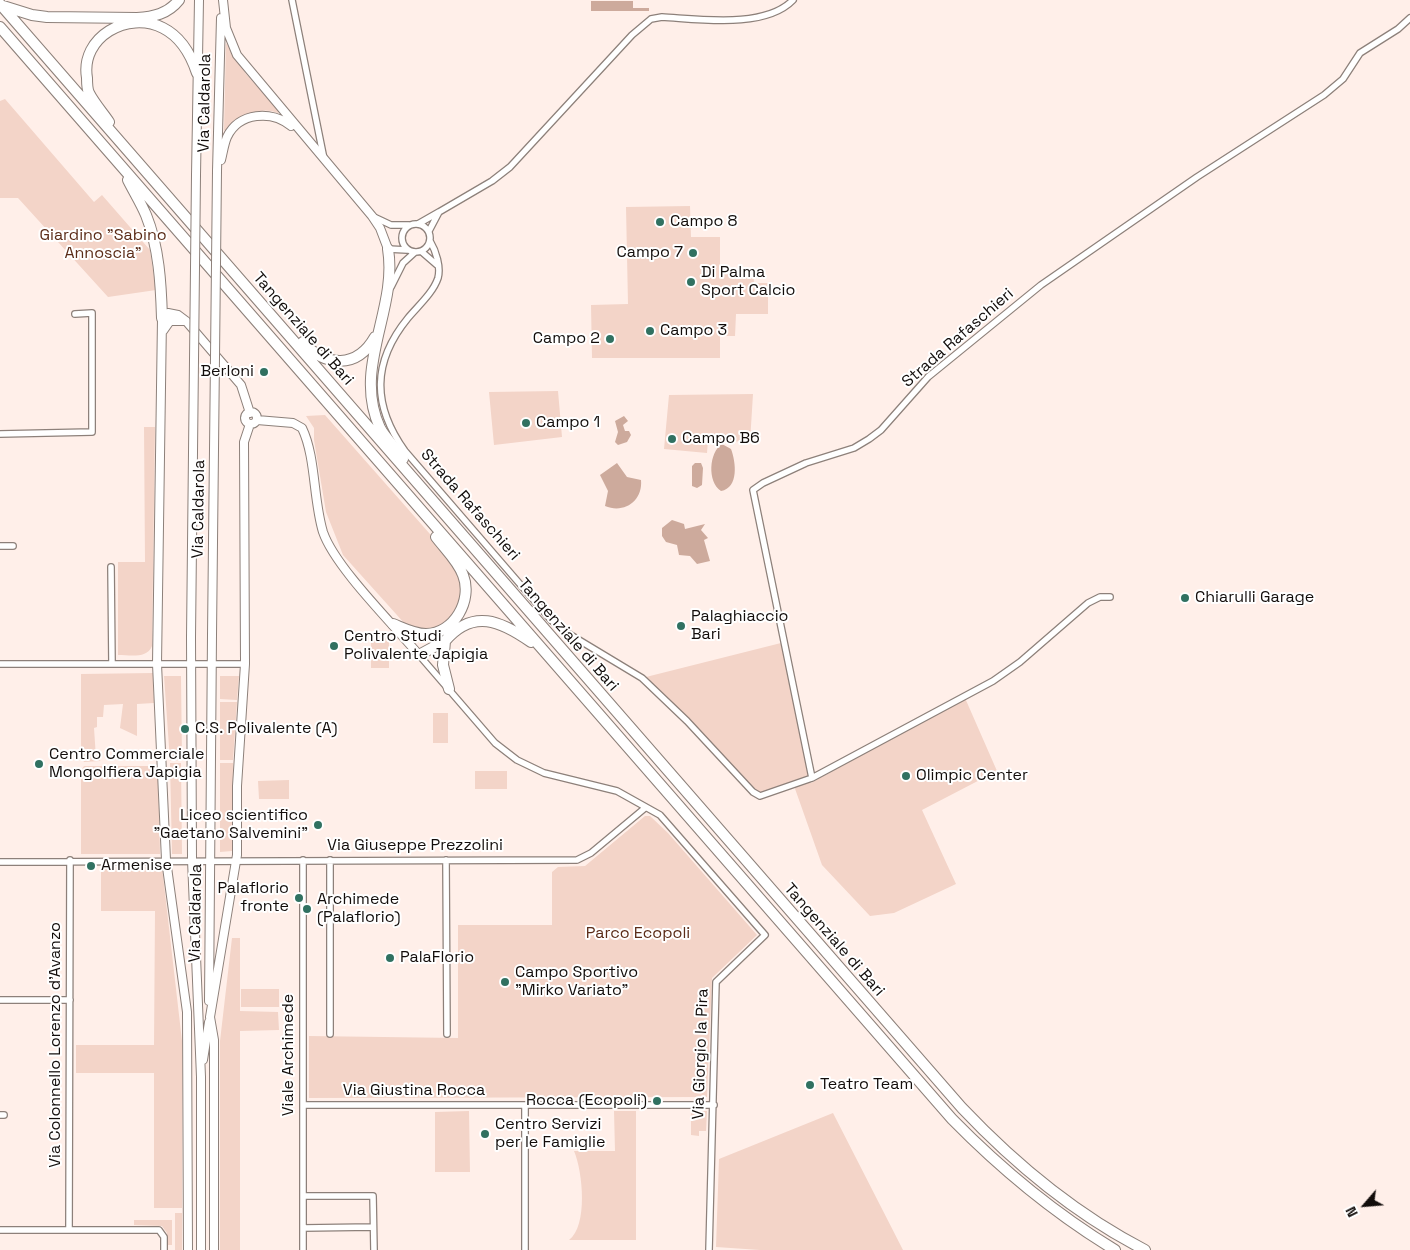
<!DOCTYPE html>
<style>
body{margin:0}
#map{position:relative;width:1410px;height:1250px;overflow:hidden;background:#ffefe9;font-family:"Space Grotesk",sans-serif}
canvas{display:block}
.north{position:absolute;left:1340px;top:1180px;width:50px;height:50px;-webkit-text-stroke:4px #fff;paint-order:stroke;rotate:243deg;font-size:14px;font-weight:700;line-height:20px;text-align:center;color:#120d0b}
.north::after{content:'';display:block;margin:auto;width:18px;height:22px;background:#120d0b;clip-path:polygon(50% 0,100% 100%,50% 72%,0 100%)}
</style>
<div id="map">
<canvas width="1410" height="1250"></canvas>
<div class="north">N</div>
</div>
<script>
const c = document.querySelector('canvas').getContext('2d');
c.lineJoin = 'round';
function fillPath(path, color) {
  c.fillStyle = color;
  c.fill(path, 'evenodd');
}
function stroke(path, color, width, dash) {
  c.strokeStyle = color;
  c.lineWidth = width;
  c.lineCap = dash ? 'butt' : 'round';
  c.setLineDash(dash || []);
  c.stroke(path);
}
function drawText(font, color, halo, rows, align = 'center') {
  c.font = font + ' "Space Grotesk",sans-serif';
  c.lineWidth = 4;
  c.setLineDash([]);
  c.textBaseline = 'middle';
  c.strokeStyle = halo;
  c.fillStyle = color;
  for (const [text, x, y, turn = 0] of rows) {
    c.save();
    c.translate(x, y);
    c.rotate((+turn || 0) * Math.PI / 180);
    c.textAlign = isNaN(turn) ? turn : align;
    if (halo) c.strokeText(text, 0, 0);
    c.fillText(text, 0, 0);
    c.restore();
  }
}
fillPath(new Path2D(`
 M226 43 246 74 279 111 278 113C259 105 239 117 226 131L224 130Z
 M5 99 94 202 102 195 150 250 156 290 108 297 18 198H0V101Z
 M690 206 691 237H720V269L753 270 754 283H768V314H736L735 336H720V358H592L591 305 628 304 626 207Z
 M558 391 562 437 494 445 489 392Z
 M753 394 750 442 708 440 707 453 664 449 669 395Z
 M325 415 452 559C473 599 454 642 405 624L343 555 326 512 314 440V428L306 416Z
 M144 427H155L152 646C147 659 130 655 118 655V562H145Z
 M371 638H389V668H371Z
 M781 643 811 783 965 698 997 771 922 810 956 884 894 913 870 916 822 865 793 783 760 796 687 721 625 667 646 677Z
 M153 673 154 703 137 704V736L120 728 123 704 104 705 103 717H97V727L94 728 96 758H101L100 761 84 762 81 756V674Z
 M164 676H181L182 760 170 761Z
 M220 676H239L237 700 220 699Z
 M220 702H237L233 760H220Z
 M433 713H448V743H433Z
 M170 763H181L182 854H172Z
 M220 763H233L232 851 220 852Z
 M84 766H158L160 854H81V771Z
 M475 771H507V789H475Z
 M289 780V799H259L258 781Z
 M645 816H650L668 833 757 935 712 978 707 1097 309 1098V1036L458 1038V925H552V872L558 867 585 866Z
 M101 867H162L182 1041V1208H154V1073H76V1045H154L155 911H101Z
 M232 938H240V1011L278 1012 279 1030 240 1031V1250H220V1041Z
 M241 989H279V1007H241Z
 M469 1111 470 1172H435V1112Z
 M614 1111H636V1240H569C588 1226 583 1172 574 1151H615Z
 M691 1111H707L706 1131H699V1136L691 1135Z
 M833 1113 903 1250H760L716 1247 719 1159Z
 M175 1213H182V1250H175Z
 M134 1220H172V1245H167V1233L162 1226 134 1225Z`), '#f3d4c8');
fillPath(new Path2D(`
 M591 1H633V8H649V11H591Z
 M624 416 628 421 623 425 625 431H629L631 435 627 442 618 445 615 442 618 432 615 421Z
 M722 444 731 449C736 462 739 488 721 491 707 482 709 452 722 444Z
 M617 463 627 477 641 480C643 501 624 514 605 506L608 491 600 475Z
 M695 463H701L703 468 702 485 697 488 692 486V466Z
 M672 520 684 524 685 529 705 524 701 530 708 538 704 540 710 561 697 564 690 556 679 555 677 545 666 542 662 536V528Z`), '#cdaa9c');
const street = new Path2D(`
 M292 0 324 159
 M439 212 492 181 510 167 632 35 651 19 662 17C699 19 765 29 793 0
 M374 217 391 225H409
 M402 238a14 14 0 1 1 28 0a14 14 0 1 1-28 0Z
 M418 224 439 212 429 231
 M430 241C436 251 441 267 438 278 433 293 418 306 408 318 372 362 372 405 405 451L551 620 569 634 642 678 687 721 753 792 760 796 812 778 753 490 763 483 806 463 854 448 869 439 881 430 928 377 1041 285 1197 177 1324 95 1343 79 1360 53 1398 29 1410 18
 M388 249 407 250
 M422 252 437 265
 M391 287 403 263 414 253
 M0 434 92 432V313L75 314
 M0 546H13
 M111 567 112 664
 M419 655 495 743 517 760 544 773 617 791 660 815 765 935 716 982 709 1250
 M0 664H245
 M812 778 993 681 1020 662 1088 603 1100 597H1110
 M303 860V1250
 M446 860 447 1034
 M0 862 577 860 591 853 645 808
 M0 1000H70
 M330 1034V860
 M303 1105H714
 M0 1115H4
 M303 1196H373L374 1250
 M303 1228 373 1227
 M69 1229 70 860
 M0 1230H159L164 1237V1250
 M525 1250V1105`);
const secondary = new Path2D(`
 M223 0 226 28 237 55 372 216 380 228 388 249
 M221 160C223 152 224 144 227 137 239 112 272 110 291 126
 M217 171 221 18
 M196 175 199 0
 M163 331 170 321H186
 M245 418a6 6 0 1 1 12 0a6 6 0 1 1-12 0Z
 M257 420 293 423 302 428C316 457 313 499 323 532 335 567 393 624 419 655
 M191 637 192 860 201 1077V1250
 M209 1001 212 635
 M203 1060 209 1022
 M188 1250 187 1012 166 860 157 664 162 318 168 313 178 315 186 321 241 385 250 413
 M214 1250V1040L210 1017 237 855V786L245 664 244 442 250 424`);
const highway = new Path2D(`
 M0 4 962 1108C1016 1165 1075 1214 1145 1250
 M0 5 32 15 47 17 137 18C153 17 168 14 179 0
 M0 27 952 1119C1002 1170 1054 1213 1115 1250
 M109 122C103 113 94 103 89 93 87 89 87 83 87 78 80 37 128 10 163 28 181 37 191 55 197 73
 M128 180C134 192 141 203 146 215 159 247 161 284 162 318
 M388 249C398 310 352 367 380 428 386 439 396 448 403 459
 M303 342C325 367 357 369 375 337
 M393 624C403 628 414 634 426 634 454 634 473 600 463 575 458 561 445 549 436 537
 M419 655 445 641
 M449 689 443 665 445 641C473 608 501 621 531 642`);
stroke(street, '#8d807a', 8);
stroke(secondary, '#8d807a', 10);
stroke(highway, '#8d807a', 12);
stroke(street, '#fff', 5.5);
stroke(secondary, '#fff', 8);
stroke(highway, '#fff', 10);
const secondaryBridge = new Path2D(`
 M212 635 217 171
 M191 637 196 175`);
stroke(secondaryBridge, '#8d807a', 10, []);
stroke(secondaryBridge, '#fff', 8);
for (const [x, y, r, color] of [
 [660,222,5,"#307161"],
 [693,253,5,"#307161"],
 [691,282,5,"#307161"],
 [650,331,5,"#307161"],
 [610,339,5,"#307161"],
 [264,372,5,"#307161"],
 [526,423,5,"#307161"],
 [672,439,5,"#307161"],
 [1185,598,5,"#307161"],
 [681,626,5,"#307161"],
 [334,646,5,"#307161"],
 [185,729,5,"#307161"],
 [39,764,5,"#307161"],
 [906,776,5,"#307161"],
 [318,825,5,"#307161"],
 [91,866,5,"#307161"],
 [299,898,5,"#307161"],
 [307,909,5,"#307161"],
 [390,958,5,"#307161"],
 [505,982,5,"#307161"],
 [810,1085,5,"#307161"],
 [657,1101,5,"#307161"],
 [485,1134,5,"#307161"]
]) {
  const dot = new Path2D();
  dot.arc(x, y, r, 0, 2 * Math.PI);
  c.fillStyle = color;
  c.fill(dot);
  stroke(dot, '#fff', 2);
}
drawText('16px', '#120d0b', '#fff', [
 ["Via Caldarola",205,103,-89],
 ["Tangenziale di Bari",303,329,49],
 ["Strada Rafaschieri",958,338,-41],
 ["Strada Rafaschieri",470,505,49],
 ["Via Caldarola",199,509,-89],
 ["Tangenziale di Bari",568,635,49],
 ["Via Giuseppe Prezzolini",415,846],
 ["Via Caldarola",196,913,-89],
 ["Tangenziale di Bari",834,940,49],
 ["Via Colonnello Lorenzo d'Avanzo",56,1045,-90],
 ["Via Giorgio la Pira",701,1054,-88],
 ["Viale Archimede",289,1055,-90],
 ["Via Giustina Rocca",414,1091]
]);
drawText('16px', '#120d0b', '#fff', [
 ["Campo 8",670,222],
 ["Campo 7",683,253,"right"],
 ["Di Palma",701,273],
 ["Sport Calcio",701,291],
 ["Campo 3",660,331],
 ["Campo 2",600,339,"right"],
 ["Berloni",254,372,"right"],
 ["Campo 1",536,423],
 ["Campo B6",682,439],
 ["Chiarulli Garage",1195,598],
 ["Palaghiaccio",691,617],
 ["Bari",691,635],
 ["Centro Studi",344,637],
 ["Polivalente Japigia",344,655],
 ["C.S. Polivalente (A)",195,729],
 ["Centro Commerciale",49,755],
 ["Mongolfiera Japigia",49,773],
 ["Olimpic Center",916,776],
 ["Liceo scientifico",308,816,"right"],
 ["\"Gaetano Salvemini\"",308,834,"right"],
 ["Armenise",101,866],
 ["Palaflorio",289,889,"right"],
 ["fronte",289,907,"right"],
 ["Archimede",317,900],
 ["(Palaflorio)",317,918],
 ["PalaFlorio",400,958],
 ["Campo Sportivo",515,973],
 ["\"Mirko Variato\"",515,991],
 ["Teatro Team",820,1085],
 ["Rocca (Ecopoli)",647,1101,"right"],
 ["Centro Servizi",495,1125],
 ["per le Famiglie",495,1143]
], 'left');
drawText('16px', '#5b2c18', '#fff', [
 ["Giardino \"Sabino",103,236],
 ["Annoscia\"",103,254],
 ["Parco Ecopoli",638,934]
]);
</script>
